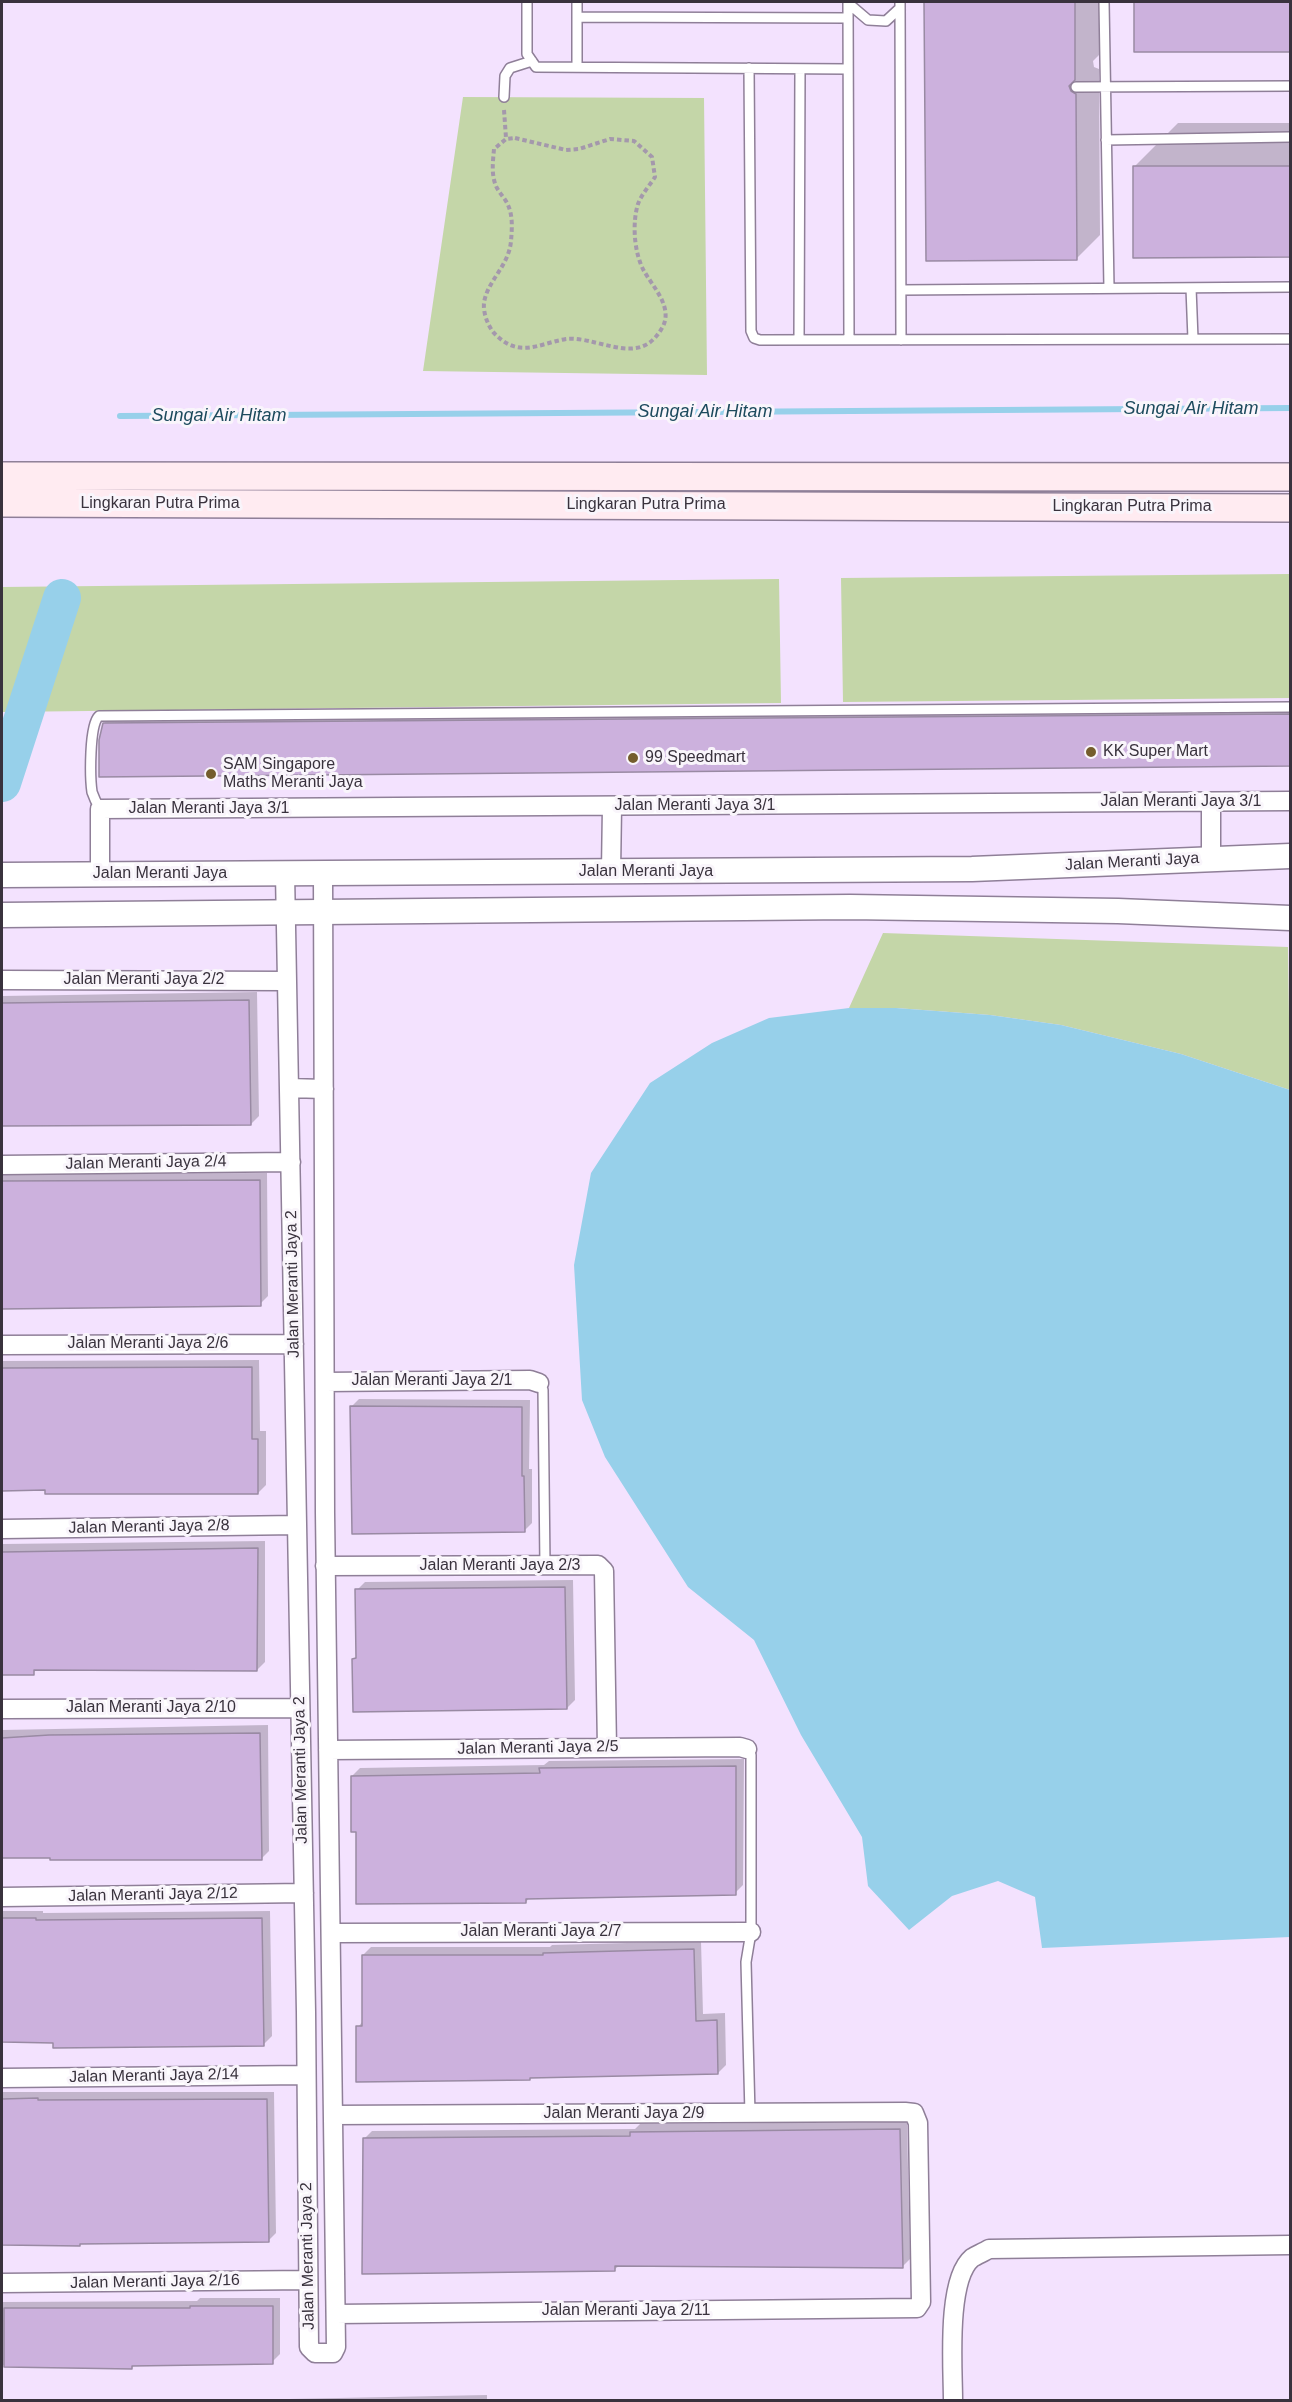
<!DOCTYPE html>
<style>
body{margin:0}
#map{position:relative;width:1292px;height:2402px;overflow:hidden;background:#f3e2fe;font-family:Arial,sans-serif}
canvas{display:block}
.frame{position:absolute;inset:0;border:3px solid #39323d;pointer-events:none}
</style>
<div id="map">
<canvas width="1292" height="2402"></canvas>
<div class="frame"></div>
</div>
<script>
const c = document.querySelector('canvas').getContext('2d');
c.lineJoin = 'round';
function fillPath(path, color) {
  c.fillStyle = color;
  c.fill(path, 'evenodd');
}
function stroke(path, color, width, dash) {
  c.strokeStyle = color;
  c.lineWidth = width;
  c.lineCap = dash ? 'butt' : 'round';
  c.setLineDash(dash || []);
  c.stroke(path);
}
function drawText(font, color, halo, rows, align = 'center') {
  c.font = font + ' Arial,sans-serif';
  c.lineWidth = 6;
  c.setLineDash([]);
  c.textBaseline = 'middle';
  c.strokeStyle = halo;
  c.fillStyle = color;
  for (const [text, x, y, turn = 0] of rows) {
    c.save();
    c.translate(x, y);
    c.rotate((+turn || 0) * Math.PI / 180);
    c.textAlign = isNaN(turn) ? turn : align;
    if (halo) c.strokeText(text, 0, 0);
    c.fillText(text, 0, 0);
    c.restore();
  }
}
fillPath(new Path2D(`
 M463 97 704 98 707 375 423 371Z
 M1290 574V698L843 702 841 578Z
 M779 579 781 703 2 712V587Z
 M883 933 1288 947 1290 1090 1181 1054 1061 1025 990 1015 896 1008H849Z`), '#c4d6a8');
fillPath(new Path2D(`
 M849 1008H896L990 1015 1061 1025 1181 1054 1290 1090V1937L1042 1948 1035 1897 998 1881 952 1896 909 1930 868 1886 862 1837 801 1735 754 1640 688 1587 605 1457 582 1400 574 1265 591 1173 650 1083 712 1043 769 1018Z`), '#97d0ea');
fillPath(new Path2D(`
 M925 2H1099V55L1093 61 1094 67 1099 69 1100 235 1076 259 927 260Z
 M1135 2H1290V51H1135Z
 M1178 123H1290V256H1134V167Z
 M1290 702V765L1197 766 104 723 117 711Z
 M257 992 259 1116 251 1124 2 1125V996Z
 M267 1173 268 1296 260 1304 2 1307V1174Z
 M259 1360 260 1431H266V1485L258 1493 2 1489V1361Z
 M359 1399 530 1400 529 1469H532V1523L524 1531 351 1407Z
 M265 1541V1662L257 1670 37 1669 33 1673 2 1674V1544Z
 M573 1580 575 1700 567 1708 354 1659 358 1655 357 1590 365 1582Z
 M268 1725 269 1851 261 1859 2 1856V1730Z
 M744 1759 743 1885 735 1893 530 1897 526 1902 357 1831 352 1776 360 1768 544 1765 549 1761Z
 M2 1911H43V1913L270 1911 272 2036 264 2044 2 2041Z
 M701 1941 703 2014 725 2013 726 2065 718 2073 358 2027 363 2021V1955L371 1947H550L552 1945Z
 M2 2092H274L276 2233 268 2241 2 2244Z
 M907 2122 910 2259 902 2267 620 2265 614 2270 364 2139 372 2131 635 2129 640 2124Z
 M200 2298H280V2354L272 2362 135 2364 132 2368 2 2365V2302L197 2301Z
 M487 2395V2400H239Z`), '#0003');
stroke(new Path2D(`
 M120 416 1290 408`), '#97d0ea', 6);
stroke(new Path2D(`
 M2 783 62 598`), '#97d0ea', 38);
const building = new Path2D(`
 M924 2H1075V80L1069 86 1071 91 1076 94 1077 260 926 261Z
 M1134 2H1290V52H1134Z
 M1133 166H1290V257L1133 258Z
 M1290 714V766L99 777V740L103 723Z
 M249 1000 251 1125 2 1126V1003Z
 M260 1180 261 1306 2 1309V1181Z
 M252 1367V1439H258V1494H45V1490L2 1491V1368Z
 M350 1406 522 1407V1476H524L525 1532 352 1534Z
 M258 1548 257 1671 34 1670V1675H2V1552Z
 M565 1587 567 1709 353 1712 352 1659 356 1658 355 1589Z
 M260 1733 262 1860H50V1858H2V1738L49 1735Z
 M736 1766V1895L526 1899V1903L356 1904V1832H351V1776L540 1773 539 1768Z
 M2 1918H36V1920L262 1918 264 2046 53 2048V2043L2 2042Z
 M694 1949 696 2021 717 2020 718 2074 530 2078V2080L356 2082V2026H362V1955H543V1953Z
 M38 2098V2100L267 2099 269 2242 80 2244V2246L2 2245V2099Z
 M900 2129 903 2268 615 2266V2271L362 2274 363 2138 630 2136V2132Z
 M190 2306H273V2364L132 2366V2369L4 2367V2308H190Z`);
fillPath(building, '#ccb1dd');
stroke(building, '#998aa3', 1.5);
const service = new Path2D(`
 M527 2V54L536 67 848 69
 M577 2V67
 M848 2 849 340
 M900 2 901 340
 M1104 2 1109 288
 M848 3 868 20 886 21 900 8
 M577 17 848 18
 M749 68 751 331 754 338 760 340 1290 339
 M1076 87 1290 86
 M504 97 505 76 510 68 532 61
 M1106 140 1290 137
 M1191 288 1193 339
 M901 290 1290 287
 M799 340 800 69
 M100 809C97 804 94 798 92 792 90 778 89 725 99 716L1290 707
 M539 1383 543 1390 545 1566
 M747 1749 751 1755V1932L746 1962 750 2114`);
const minor = new Path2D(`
 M1211 802V858
 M611 871 612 807
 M285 873 306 2012 309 2347 315 2353H333L336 2347 325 1513 323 873
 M100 874V809L1290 801
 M2 980 287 981
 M289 1088 324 1089
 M2 1165 291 1162
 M2 1345 294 1344
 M325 1382 530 1380 539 1383
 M2 1529 297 1525
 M325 1566 598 1565 604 1571 607 1748
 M2 1709 300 1708
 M328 1750 740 1747 747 1749
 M2 1897 304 1893
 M331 1933 751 1932
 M2 2078 306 2075
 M333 2115 905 2112 914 2113 918 2123 921 2302 917 2308 336 2314
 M2 2283 308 2280
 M953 2400C953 2368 946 2280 972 2258 977 2255 984 2252 989 2249L1290 2245`);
const tertiary = new Path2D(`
 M2 875 972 869 1290 856
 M2 915 850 907 1118 911 1290 918`);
const secondary = new Path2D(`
 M2 476 1290 477
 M2 503 1290 508`);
stroke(service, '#8f7f98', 12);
stroke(minor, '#8f7f98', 21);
stroke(tertiary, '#8f7f98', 27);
stroke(secondary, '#8f7f98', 30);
stroke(new Path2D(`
 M504 110 506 138
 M515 138 566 150 579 149 610 139 634 141 652 157 655 177C650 185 641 195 638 204 632 223 634 253 644 271 653 287 674 308 662 328 645 358 620 348 593 342 585 340 574 338 566 339 537 344 519 359 494 333 488 326 483 313 484 303 487 281 509 266 511 241 512 229 513 216 508 205 505 198 499 193 496 186 491 174 493 161 494 149L506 139Z`), '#a498ac', 4, [4.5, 3]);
stroke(service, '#fff', 9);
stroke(minor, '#fff', 18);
stroke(tertiary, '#fff', 24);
stroke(secondary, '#ffebf1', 27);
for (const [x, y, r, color] of [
 [1091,752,6,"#745d2d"],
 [633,758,6,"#745d2d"],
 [211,774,6,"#745d2d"]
]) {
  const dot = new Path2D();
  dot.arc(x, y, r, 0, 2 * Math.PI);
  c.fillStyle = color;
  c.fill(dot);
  stroke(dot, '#f9f5fb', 2);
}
drawText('16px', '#39323d', '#f9f5fb', [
 ["Lingkaran Putra Prima",160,504],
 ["Lingkaran Putra Prima",646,505],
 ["Lingkaran Putra Prima",1132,507],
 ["Jalan Meranti Jaya 3/1",1181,802],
 ["Jalan Meranti Jaya 3/1",695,806],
 ["Jalan Meranti Jaya 3/1",209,809],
 ["Jalan Meranti Jaya",1132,862,-3],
 ["Jalan Meranti Jaya",646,872],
 ["Jalan Meranti Jaya",160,874],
 ["Jalan Meranti Jaya 2/2",144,980],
 ["Jalan Meranti Jaya 2/4",146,1163,-1],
 ["Jalan Meranti Jaya 2",293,1284,-91],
 ["Jalan Meranti Jaya 2/6",148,1344],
 ["Jalan Meranti Jaya 2/1",432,1381],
 ["Jalan Meranti Jaya 2/8",149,1527,-1],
 ["Jalan Meranti Jaya 2/3",500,1566],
 ["Jalan Meranti Jaya 2/10",151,1708],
 ["Jalan Meranti Jaya 2/5",538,1748,-1],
 ["Jalan Meranti Jaya 2",301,1770,-91],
 ["Jalan Meranti Jaya 2/12",153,1895,-1],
 ["Jalan Meranti Jaya 2/7",541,1932],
 ["Jalan Meranti Jaya 2/14",154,2076,-1],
 ["Jalan Meranti Jaya 2/9",624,2114],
 ["Jalan Meranti Jaya 2",308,2256,-91],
 ["Jalan Meranti Jaya 2/16",155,2282,-1],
 ["Jalan Meranti Jaya 2/11",626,2311]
]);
drawText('16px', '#39323d', '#f9f5fb', [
 ["KK Super Mart",1103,752],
 ["99 Speedmart",645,758],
 ["SAM Singapore",223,765],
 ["Maths Meranti Jaya",223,783]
], 'left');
drawText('italic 18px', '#1c4a5d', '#f9f5fb', [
 ["Sungai Air Hitam",1191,409],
 ["Sungai Air Hitam",705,412],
 ["Sungai Air Hitam",219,416]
]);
</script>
